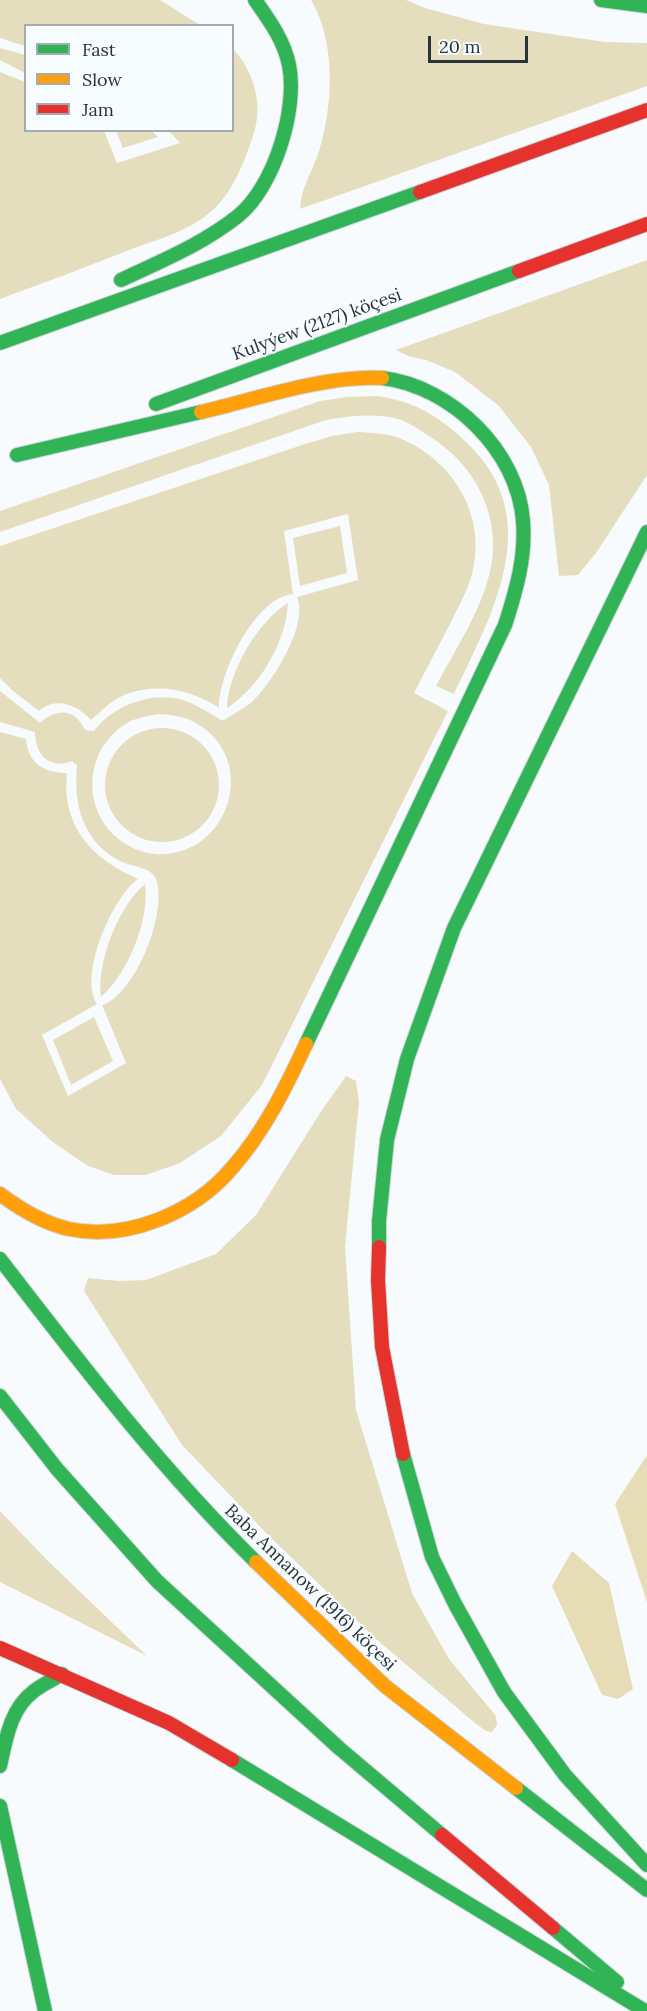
<!DOCTYPE html>
<meta charset="utf-8">
<style>
body{margin:0}
#map{position:relative;width:647px;height:2011px;overflow:hidden;background:#f8fbfd;font-family:Lora,serif}
canvas{display:block}
.legend{position:absolute;left:24px;top:24px;width:210px;height:108px;box-sizing:border-box;background:#f6fcff;border:2px solid #a4acb0;margin:0;padding:8px 10px;list-style:none;font-size:18px;color:#29343a}
.legend li{display:flex;align-items:center;gap:12px;height:30px}
.legend b{width:30px;border:2px solid #a4acb0}
.scale{position:absolute;left:428px;top:36px;width:100px;height:27px;box-sizing:border-box;border:3px solid #29343a;border-top:0;padding-left:8px;font-size:18px;line-height:21px;white-space:nowrap;color:#29343a;-webkit-text-stroke:4px #f6fcff;paint-order:stroke}
</style>
<div id="map">
<canvas width="647" height="2011"></canvas>
<ul class="legend">
<li><b style="height:8px;background:#30b455"></b>Fast</li>
<li><b style="height:8px;background:#ff9f0a"></b>Slow</li>
<li><b style="height:8px;background:#e5322d"></b>Jam</li>
</ul>
<div class="scale">20 m</div>
</div>
<script>
const c = document.querySelector('canvas').getContext('2d');
c.lineJoin = 'round';
function fillPath(path, color) {
  c.fillStyle = color;
  c.fill(path, 'evenodd');
}
function stroke(path, color, width, dash) {
  c.strokeStyle = color;
  c.lineWidth = width;
  c.lineCap = dash ? 'butt' : 'round';
  c.setLineDash(dash || []);
  c.stroke(path);
}
function drawText(font, color, halo, rows, align = 'center') {
  c.font = font + ' Lora,serif';
  c.lineWidth = 4.5;
  c.setLineDash([]);
  c.textBaseline = 'middle';
  c.strokeStyle = halo;
  c.fillStyle = color;
  for (const [text, x, y, turn = 0] of rows) {
    c.save();
    c.translate(x, y);
    c.rotate((+turn || 0) * Math.PI / 180);
    c.textAlign = isNaN(turn) ? turn : align;
    if (halo) c.strokeText(text, 0, 0);
    c.fillText(text, 0, 0);
    c.restore();
  }
}
fillPath(new Path2D(`
 M0 0H160L200 25 26 26 25 46 0 38Z
 M311 0H406L425 8 484 24 605 42 647 43V86L300 209C301 188 310 176 317 157 333 111 337 43 311 0Z
 M0 48 25 55V73L0 60Z
 M233 49C254 71 263 104 254 133 244 163 231 199 203 218 182 233 156 240 132 249 88 266 44 283 0 299V72L25 82 26 130 104 131 117 163 180 143 169 131 232 130Z
 M116 131H152L158 137 123 148Z
 M647 260V475L596 553 578 575 559 576 549 485 531 447 499 406 455 372 426 360 408 356 396 350Z
 M378 396C415 402 439 416 466 442 547 518 493 612 454 694L436 686C457 646 485 606 492 561 499 508 471 461 427 435 418 429 409 422 398 419 375 413 350 416 326 420L0 532V511L320 401 348 397Z
 M357 432C373 433 391 433 406 441 458 466 488 521 471 578 466 594 457 609 450 624 438 647 426 670 414 693L448 711 262 1085 221 1136 180 1163 146 1175H114L88 1166 54 1143 16 1109 0 1079V732L26 739C28 764 45 773 67 773 61 826 92 859 138 879 113 896 78 975 97 1004L42 1035 68 1096 126 1063 102 1005C135 996 170 908 155 877 150 868 132 866 122 862 83 843 73 805 77 765L72 761C50 770 35 755 35 732L0 722V691L40 723C56 708 75 708 85 730L94 731C113 705 153 691 183 700 197 705 208 712 221 720H224C233 714 243 709 252 702 272 683 309 625 297 597L358 580 348 514 284 531 293 594C255 597 218 675 219 708 187 686 141 680 109 704 103 709 97 715 91 720 77 705 56 696 39 711L12 690 0 678V546L305 444 332 436ZM159 714C171 715 183 716 194 722 261 757 230 859 155 854 137 852 120 843 108 829 82 797 89 748 124 725 134 718 147 716 159 714Z
 M340 526 347 573 300 586 293 538Z
 M288 603C286 642 260 687 227 708 228 672 258 621 288 603Z
 M105 785a57 57 0 1 1 114 0a57 57 0 1 1-114 0Z
 M145 884C150 920 128 973 101 997 96 962 119 906 145 884Z
 M94 1017 113 1061 71 1085 53 1040Z
 M346 1076 356 1081 359 1102 345 1247 356 1410 412 1593 449 1659 496 1716 497 1725 492 1732 486 1731 475 1723 376 1639 269 1536 182 1445 84 1291 88 1278 119 1281 146 1280 216 1254 256 1215 322 1110Z
 M0 1511 47 1560 147 1656 0 1582Z`), '#e5debe');
fillPath(new Path2D(`
 M647 1455V1602L615 1504Z
 M572 1551 609 1583 633 1689 618 1699 602 1695 552 1586Z`), '#e6ddb6');
const fast = new Path2D(`
 M601 0 647 6
 M121 280C161 261 203 244 238 216 274 187 298 109 289 65 284 40 269 20 255 0
 M0 343 420 192
 M156 404 519 271
 M17 455 201 412
 M306 1044 505 625C516 591 526 557 523 521 518 451 451 386 382 378
 M379 1247V1221L387 1140 407 1059 454 928 647 532
 M0 1259C81 1364 161 1469 256 1562
 M0 1396 57 1469 157 1581 339 1748 442 1835
 M403 1454 432 1557 455 1604 504 1692 565 1775 647 1865
 M232 1760 645 2011
 M0 1766C6 1739 10 1709 34 1691 43 1684 53 1680 62 1674
 M516 1788 647 1890
 M0 1806 45 2011
 M553 1928 617 1982`);
const slow = new Path2D(`
 M201 412C256 399 326 375 382 378
 M0 1194C20 1209 43 1223 69 1229 127 1241 194 1213 232 1168 264 1132 286 1087 306 1044
 M256 1562 385 1686 516 1788`);
const jam = new Path2D(`
 M420 192 647 110
 M519 271 647 224
 M379 1247 378 1280 382 1347 403 1454
 M0 1648 169 1723 232 1760
 M442 1835 553 1928`);
stroke(fast, '#ced5d9', 16);
stroke(slow, '#ced5d9', 16);
stroke(jam, '#ced5d9', 16);
stroke(fast, '#30b455', 14);
stroke(slow, '#ff9f0a', 14);
stroke(jam, '#e5322d', 14);
drawText('18px', '#29343a', '#f6fcff', [
 ["Kulyýew (2127) köçesi",317,325,-20],
 ["Baba Annanow (1916) köçesi",310,1588,44]
]);
</script>
